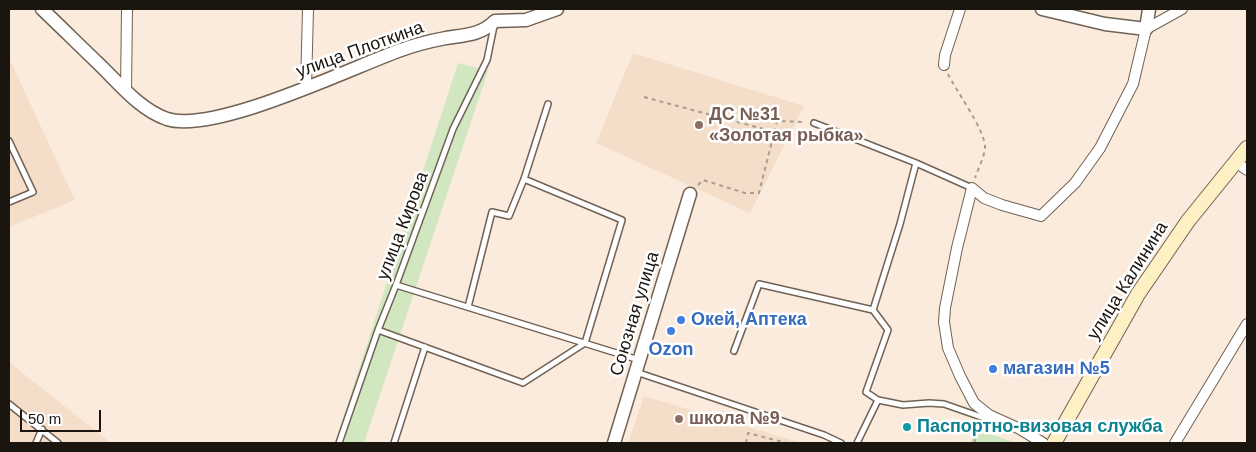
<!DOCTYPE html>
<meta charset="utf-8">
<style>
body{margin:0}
#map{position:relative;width:1256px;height:452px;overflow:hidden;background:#fbebdc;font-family:Arial,sans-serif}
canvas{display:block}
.frame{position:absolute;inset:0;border:10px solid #1b1510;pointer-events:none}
.scale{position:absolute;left:20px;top:410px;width:81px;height:22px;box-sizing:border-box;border:2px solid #1b1510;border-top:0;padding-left:6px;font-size:15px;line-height:18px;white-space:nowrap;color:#1b1510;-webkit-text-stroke:4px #fff;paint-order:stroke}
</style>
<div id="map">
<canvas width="1256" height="452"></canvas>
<div class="frame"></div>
<div class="scale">50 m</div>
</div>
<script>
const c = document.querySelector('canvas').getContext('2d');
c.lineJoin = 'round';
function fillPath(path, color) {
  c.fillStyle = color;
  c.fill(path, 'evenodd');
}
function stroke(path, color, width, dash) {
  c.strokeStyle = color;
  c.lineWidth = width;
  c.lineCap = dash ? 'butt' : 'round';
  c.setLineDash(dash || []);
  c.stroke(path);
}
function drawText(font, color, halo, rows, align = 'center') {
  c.font = font + ' Arial,sans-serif';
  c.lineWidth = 5;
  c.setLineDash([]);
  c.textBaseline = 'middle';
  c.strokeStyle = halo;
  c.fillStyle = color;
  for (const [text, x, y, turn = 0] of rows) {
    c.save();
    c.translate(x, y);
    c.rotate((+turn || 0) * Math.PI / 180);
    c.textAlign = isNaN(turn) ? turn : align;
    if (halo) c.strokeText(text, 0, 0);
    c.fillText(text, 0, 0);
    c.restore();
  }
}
fillPath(new Path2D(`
 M633 53 804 106 750 213 596 143Z
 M9 58 75 200 9 227Z
 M9 362 111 443H9Z
 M644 396 802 443H628Z`), '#f4deca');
fillPath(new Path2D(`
 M458 63 488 71 364 443H335Z
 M976 429 1016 443H970Z`), '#d0e7bf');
const service = new Path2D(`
 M814 123 916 163 972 188
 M9 141 33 192 9 202
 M916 163 900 224 873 310 888 330 866 392 878 400 903 405 929 403 944 404 990 420
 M524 179 548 104
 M396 285 639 360
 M378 330 523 383 585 343 622 220 524 179 509 216 492 212 468 307
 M734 351 759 284 873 310
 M636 372 824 435 841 443
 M9 404 58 443
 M36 443 42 429
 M339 443 378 330 396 285 453 129 487 60 494 26
 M394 443 425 347
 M857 443 878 400`);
const minor = new Path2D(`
 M944 65 945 55 960 9
 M306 88 308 9
 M126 91 127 9
 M1236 162 1247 170
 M1043 443 1020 429 989 415 974 403 960 376 948 348 944 322 945 308 957 248 972 188 984 198 1002 205 1041 216 1075 183 1100 148 1133 84 1146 29 1182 9
 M1175 443 1247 324`);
const tertiary = new Path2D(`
 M42 9C62 28 82 48 102 67 121 86 141 110 167 119 214 134 349 69 398 51 414 45 430 41 446 38 465 35 481 35 495 21L526 20 557 9
 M1042 9 1105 24 1146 29 1149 9
 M614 443 690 194`);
const secondary = new Path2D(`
 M1054 443 1138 294 1188 221 1247 148`);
stroke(service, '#706255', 8);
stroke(minor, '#706255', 12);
stroke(tertiary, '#706255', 15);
stroke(secondary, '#706255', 16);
stroke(new Path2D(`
 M948 74C956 91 986 131 985 148 984 158 978 169 975 178
 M644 97 775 132
 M698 185 703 180 745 193H759L777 121 805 122
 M746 443 748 433 787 443
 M974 443 981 424`), '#a99d91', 2, [4, 4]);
stroke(service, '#fff', 5);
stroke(minor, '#fff', 10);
stroke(tertiary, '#fff', 12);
stroke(secondary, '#fcf0c4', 14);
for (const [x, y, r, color] of [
 [699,125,5,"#8d6e63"],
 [681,320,5,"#3f7fe0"],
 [671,331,5,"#3f7fe0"],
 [993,369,5,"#3f7fe0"],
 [679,419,5,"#8d6e63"],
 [907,427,5,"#0f9aa8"]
]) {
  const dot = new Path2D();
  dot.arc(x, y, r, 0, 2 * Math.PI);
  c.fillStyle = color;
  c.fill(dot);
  stroke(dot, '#fff', 2);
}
drawText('18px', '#1b1510', '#fff', [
 ["улица Плоткина",360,50,-20],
 ["улица Кирова",403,226,-69],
 ["улица Калинина",1128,281,-58],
 ["Союзная улица",635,314,-73]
]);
drawText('bold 18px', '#785e54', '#fff', [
 ["ДС №31",709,115],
 ["«Золотая рыбка»",709,136],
 ["школа №9",689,419]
], 'left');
drawText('bold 18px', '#366cbe', '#fff', [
 ["Окей, Аптека",691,320],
 ["Ozon",671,350,"center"],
 ["магазин №5",1003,369]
], 'left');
drawText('bold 18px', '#0d838f', '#fff', [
 ["Паспортно-визовая служба",917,427]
], 'left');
</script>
